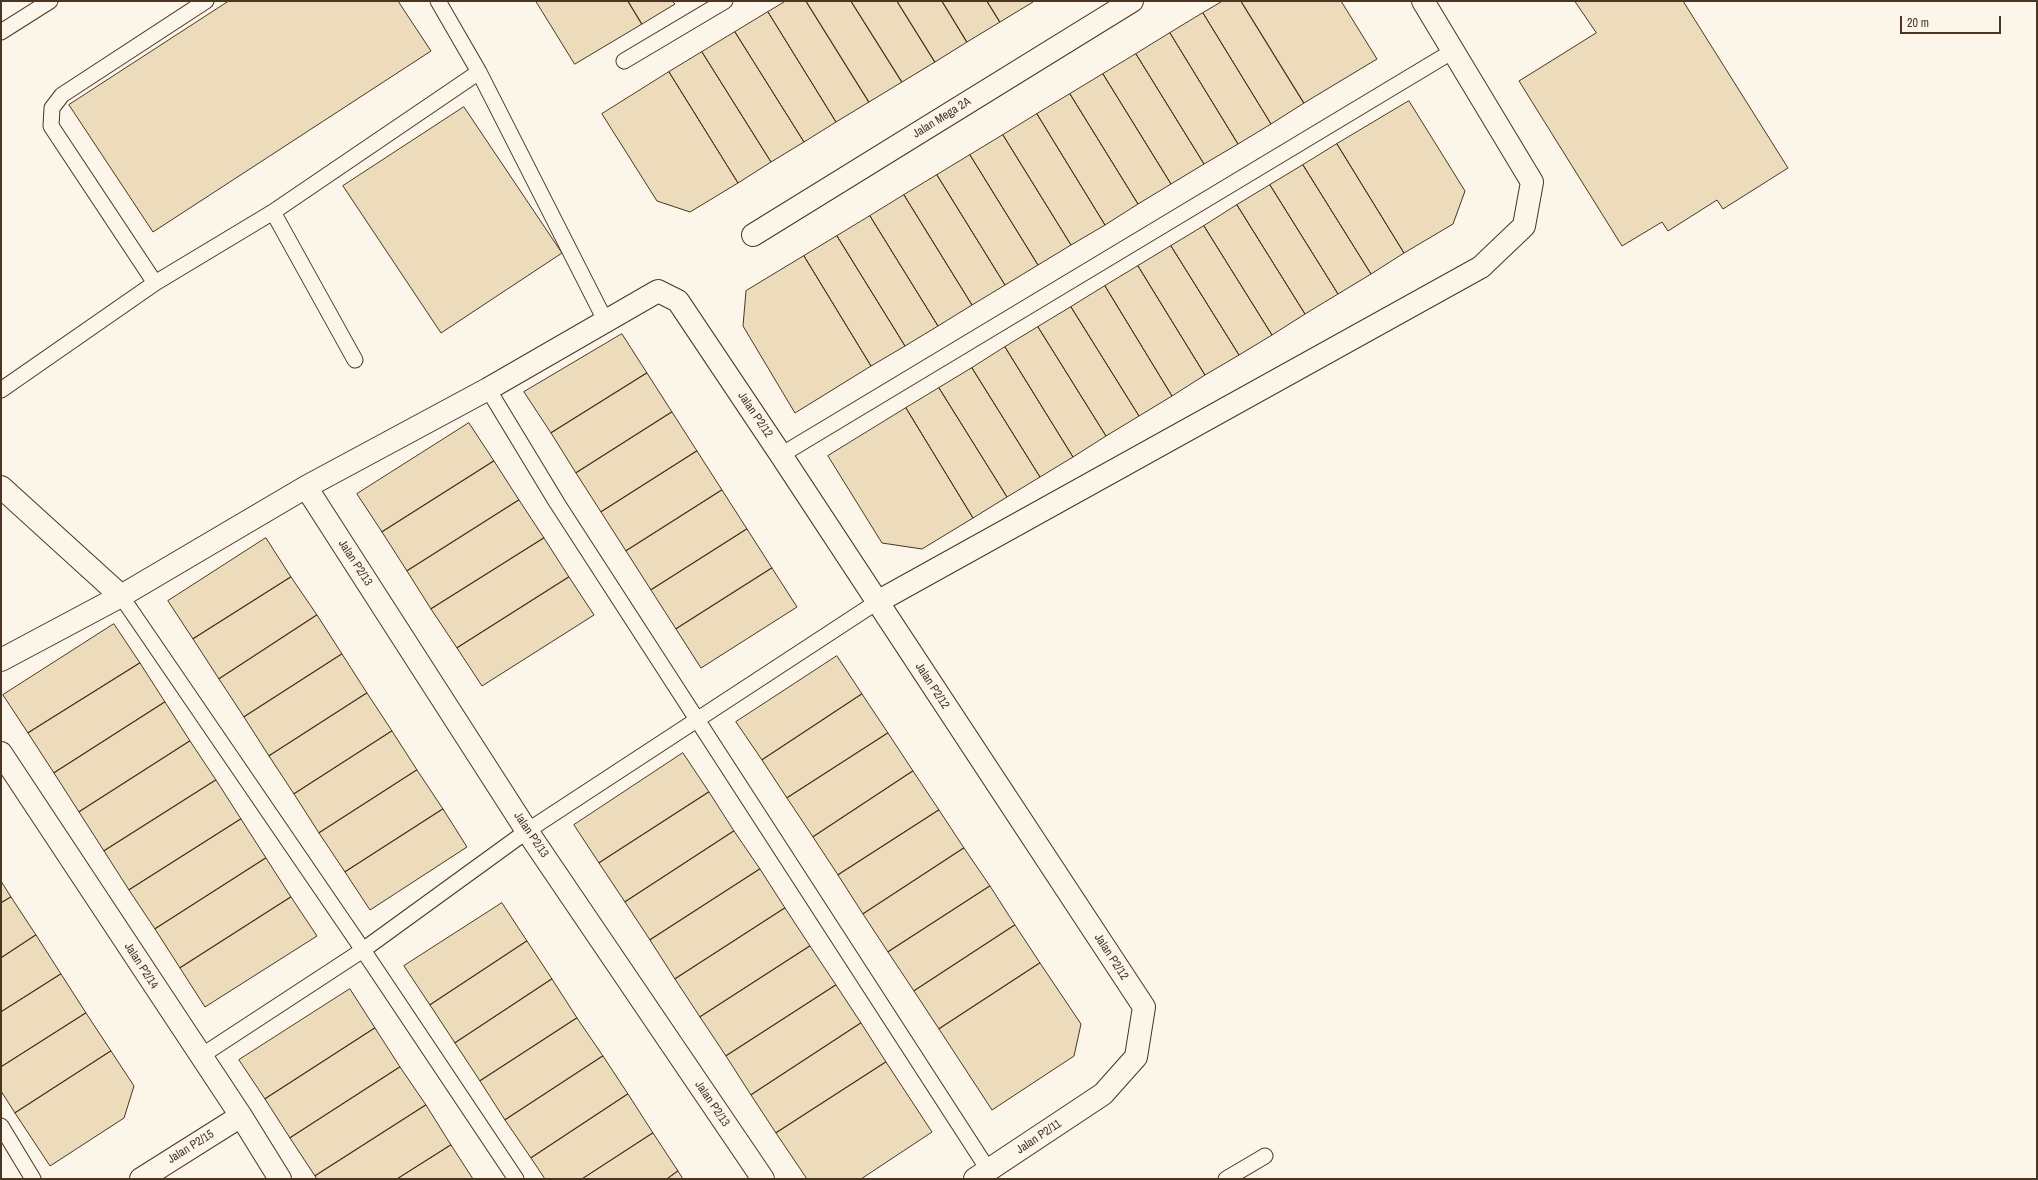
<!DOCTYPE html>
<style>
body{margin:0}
#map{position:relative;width:2038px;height:1180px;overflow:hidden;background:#fbf6e9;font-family:"Archivo Narrow",sans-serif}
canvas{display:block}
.frame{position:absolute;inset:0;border:2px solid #4a3520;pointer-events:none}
.scale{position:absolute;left:1900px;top:16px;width:101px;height:18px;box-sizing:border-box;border:2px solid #4a3520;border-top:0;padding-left:5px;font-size:12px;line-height:14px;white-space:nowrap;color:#4a3520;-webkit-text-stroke:3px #fbf6e9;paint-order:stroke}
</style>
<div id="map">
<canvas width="2038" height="1180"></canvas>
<div class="frame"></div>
<div class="scale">20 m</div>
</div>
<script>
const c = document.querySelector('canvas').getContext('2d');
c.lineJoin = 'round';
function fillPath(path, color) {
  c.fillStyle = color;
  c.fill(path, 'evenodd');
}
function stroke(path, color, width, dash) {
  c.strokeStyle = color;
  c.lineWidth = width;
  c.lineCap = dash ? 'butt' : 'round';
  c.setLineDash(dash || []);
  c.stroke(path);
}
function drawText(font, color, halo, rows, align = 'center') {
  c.font = font + ' "Archivo Narrow",sans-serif';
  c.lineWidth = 3;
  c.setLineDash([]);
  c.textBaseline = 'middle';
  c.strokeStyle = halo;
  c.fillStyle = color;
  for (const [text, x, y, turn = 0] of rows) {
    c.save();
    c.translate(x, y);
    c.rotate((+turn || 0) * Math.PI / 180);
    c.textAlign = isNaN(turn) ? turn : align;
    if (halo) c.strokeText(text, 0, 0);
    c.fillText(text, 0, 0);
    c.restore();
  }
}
const building = new Path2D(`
 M229 1H398L431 51 153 232 69 105Z
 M536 1H628L642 24 575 64Z
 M628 1H672L675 4 642 24Z
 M786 1H806L869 102 836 122 768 12Z
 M806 1H851L902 82 869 102Z
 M851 1H897L935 62 902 82Z
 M897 1H942L967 42 935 62Z
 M942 1H987L1000 22 967 42Z
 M987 1H1032L1033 2 1000 22Z
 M1223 1H1241L1304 103 1271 124 1203 13Z
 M1241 1H1341L1377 59 1304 103Z
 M1575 1H1683L1788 168 1723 209 1717 200 1668 231 1662 222 1622 246 1519 81 1596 33Z
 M768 12 836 122 804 142 735 32Z
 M1203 13 1271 124 1238 144 1170 33Z
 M735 32 804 142 771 162 702 52Z
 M1170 33 1238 144 1204 164 1136 54Z
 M702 52 771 162 738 183 669 72Z
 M1136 54 1204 164 1171 184 1103 74Z
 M669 72 738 183 690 212 657 201 602 114Z
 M1103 74 1171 184 1138 204 1070 94Z
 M1070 94 1138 204 1105 225 1037 114Z
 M1409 101 1465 191 1453 224 1404 253 1337 144Z
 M464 107 562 253 441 333 343 186Z
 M1037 114 1105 225 1071 245 1003 135Z
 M1003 135 1071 245 1038 265 970 155Z
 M1337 144 1404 253 1371 274 1303 165Z
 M970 155 1038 265 1005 285 937 175Z
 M1303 165 1371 274 1338 294 1270 185Z
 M937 175 1005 285 972 305 904 195Z
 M1270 185 1338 294 1305 314 1237 205Z
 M904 195 972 305 938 326 870 216Z
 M1237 205 1305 314 1272 335 1204 226Z
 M870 216 938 326 905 346 837 236Z
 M1204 226 1272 335 1239 355 1171 246Z
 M837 236 905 346 871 366 804 256Z
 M1171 246 1239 355 1205 375 1138 266Z
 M804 256 871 366 795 413 743 326 746 291Z
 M1138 266 1205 375 1172 396 1105 286Z
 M1105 286 1172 396 1139 416 1071 307Z
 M1071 307 1139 416 1106 436 1038 327Z
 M1038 327 1106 436 1073 457 1005 347Z
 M622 334 647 373 551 433 524 392Z
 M1005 347 1073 457 1040 477 972 368Z
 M972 368 1040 477 1007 497 939 388Z
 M647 373 672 412 576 473 551 433Z
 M939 388 1007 497 973 518 906 408Z
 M906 408 973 518 922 549 882 543 828 456Z
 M672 412 697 451 601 512 576 473Z
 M469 423 494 461 382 532 357 494Z
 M697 451 722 490 626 551 601 512Z
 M494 461 519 500 407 571 382 532Z
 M722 490 747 529 651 590 626 551Z
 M519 500 544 538 431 609 407 571Z
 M747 529 772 568 676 629 651 590Z
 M266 538 291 577 193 639 168 601Z
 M544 538 569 577 457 648 431 609Z
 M772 568 797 607 701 668 676 629Z
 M291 577 317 615 219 679 193 639Z
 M569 577 594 615 482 686 457 648Z
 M317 615 342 654 244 717 219 679Z
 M114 624 140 663 28 733 3 695Z
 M342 654 367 693 269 756 244 717Z
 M837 656 862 694 762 760 736 722Z
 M140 663 165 702 54 773 28 733Z
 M367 693 392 731 294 794 269 756Z
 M862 694 888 733 787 798 762 760Z
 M165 702 190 741 79 812 54 773Z
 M392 731 417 770 319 833 294 794Z
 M888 733 913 771 813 837 787 798Z
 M190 741 216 780 104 851 79 812Z
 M683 753 709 792 599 863 574 825Z
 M417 770 443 809 345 872 319 833Z
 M913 771 939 810 838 875 813 837Z
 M216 780 241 819 129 890 104 851Z
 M709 792 734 831 625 902 599 863Z
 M443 809 467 847 370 910 345 872Z
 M939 810 964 848 863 914 838 875Z
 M241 819 266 858 155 929 129 890Z
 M734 831 760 869 650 940 625 902Z
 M964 848 990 886 888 952 863 914Z
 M266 858 291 897 180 968 155 929Z
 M760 869 785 908 675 979 650 940Z
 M1 881 11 897 1 903Z
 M990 886 1015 925 914 991 888 952Z
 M11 897 36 935 1 958V903Z
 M291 897 317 936 205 1007 180 968Z
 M502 903 527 941 430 1005 404 966Z
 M785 908 810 946 700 1017 675 979Z
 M1015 925 1040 963 939 1029 914 991Z
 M36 935 61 974 1 1012V958Z
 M527 941 552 979 455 1043 430 1005Z
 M810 946 836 985 726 1056 700 1017Z
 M1040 963 1081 1024 1074 1056 992 1110 939 1029Z
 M61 974 86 1013 1 1067V1012Z
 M552 979 577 1018 480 1081 455 1043Z
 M836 985 861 1023 751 1095 726 1056Z
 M350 989 375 1028 265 1099 239 1060Z
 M86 1013 111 1051 15 1113 1 1091V1067Z
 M577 1018 603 1056 505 1120 480 1081Z
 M861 1023 886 1062 776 1133 751 1095Z
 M375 1028 400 1067 290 1138 265 1099Z
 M111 1051 134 1086 124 1118 50 1166 15 1113Z
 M603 1056 628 1094 531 1158 505 1120Z
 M886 1062 932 1132 861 1179H807L776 1133Z
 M400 1067 426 1105 315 1176 290 1138Z
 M628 1094 653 1133 582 1179H545L531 1158Z
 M426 1105 451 1145 397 1179H317L315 1176Z
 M653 1133 678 1171 667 1179H582Z
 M451 1145 473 1179H397Z
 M678 1171 683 1179H667Z`);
fillPath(building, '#ecdcbc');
stroke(building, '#4a3520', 1);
const service = new Path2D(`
 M438 1 479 72 606 322
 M1 32 50 1
 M624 61 725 1
 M273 212 355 360
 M155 283 51 126 52 108 62 95 206 1
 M488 389 557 503 989 1171
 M1 390 155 283 273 212 479 72
 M781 455 1453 51
 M121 596 363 950 516 1179
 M201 1056 363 950 527 831 877 602
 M1 1126 33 1179
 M1226 1179 1265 1156`);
const minor = new Path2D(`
 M753 235 1132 1
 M1 487 121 596
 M306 487 527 831 763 1179
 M877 602 1481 267 1524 226 1532 182 1423 1
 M1 660 121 596 306 487 488 389 658 291 678 301 781 455 1144 1007 1136 1057 1103 1094 975 1179
 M1 753 241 1116 280 1179
 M141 1179 241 1116`);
stroke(service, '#4a3520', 17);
stroke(minor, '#4a3520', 24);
stroke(service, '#fbf6e9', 15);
stroke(minor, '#fbf6e9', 22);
drawText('12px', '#4a3520', '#fbf6e9', [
 ["Jalan Mega 2A",942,118,-32],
 ["Jalan P2/12",755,415,56],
 ["Jalan P2/13",355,563,57],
 ["Jalan P2/12",932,686,57],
 ["Jalan P2/13",531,835,56],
 ["Jalan P2/12",1111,957,57],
 ["Jalan P2/14",141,966,57],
 ["Jalan P2/13",712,1104,56],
 ["Jalan P2/11",1039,1137,-34],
 ["Jalan P2/15",191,1147,-32]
]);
</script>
